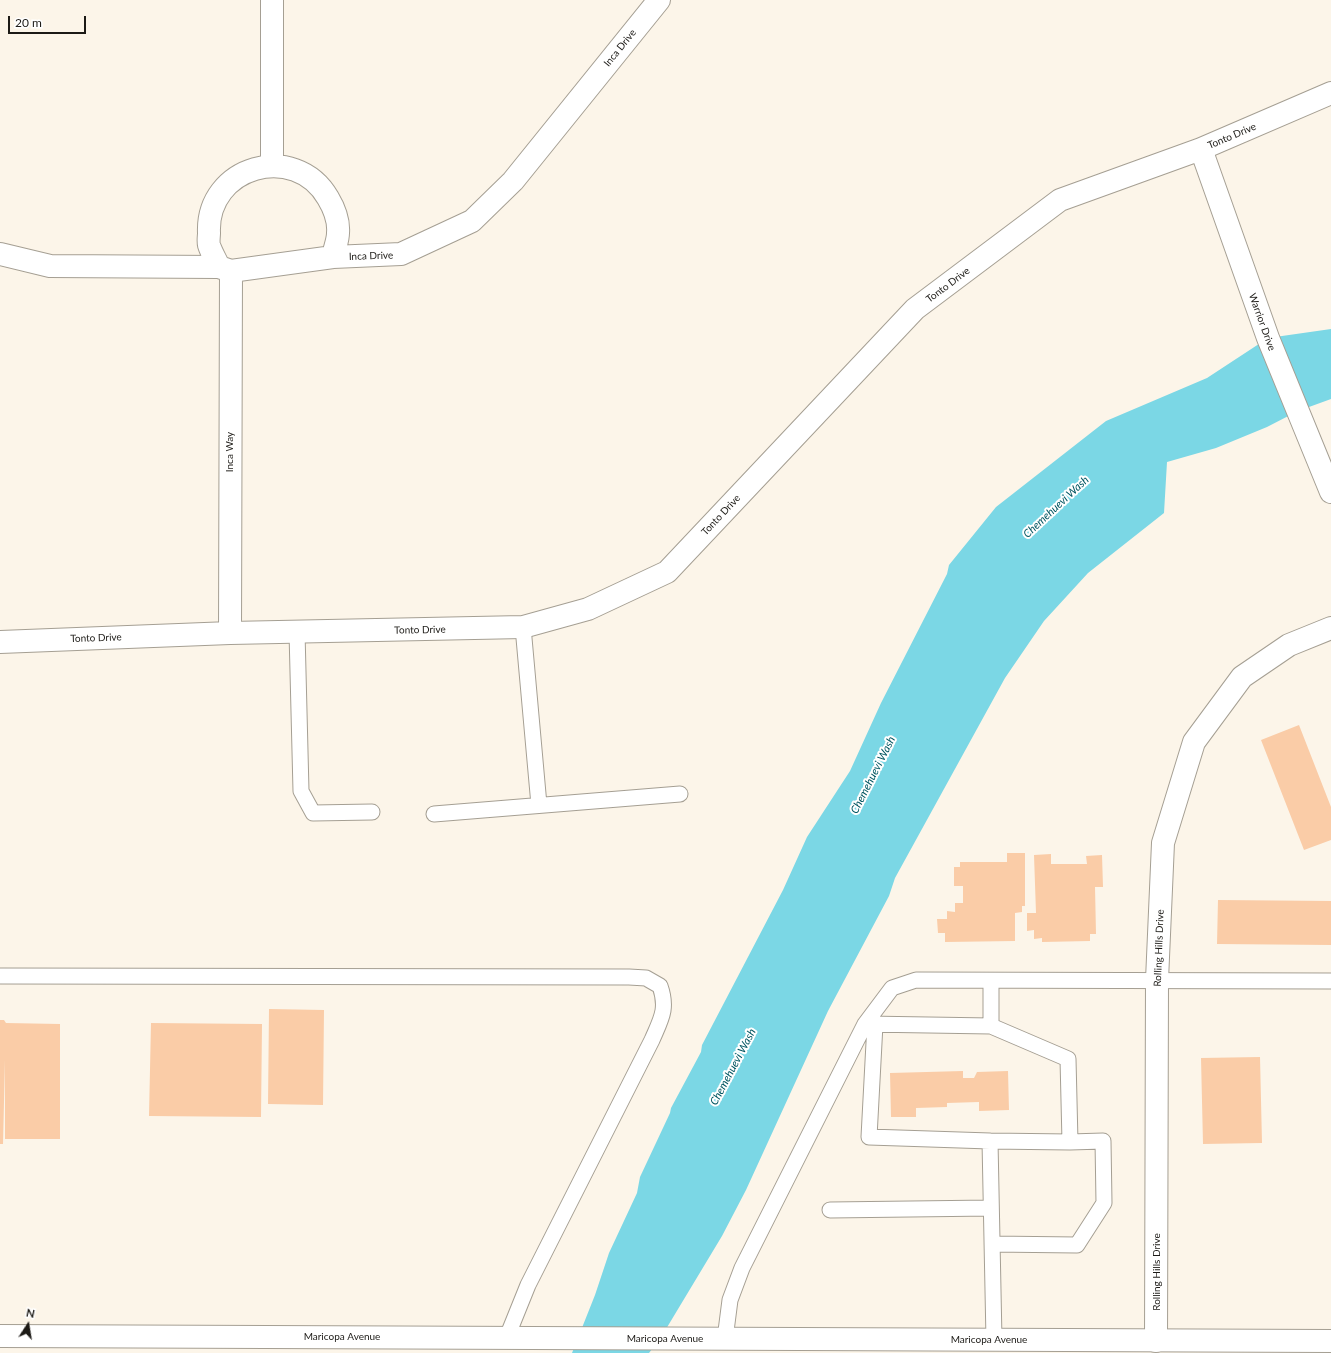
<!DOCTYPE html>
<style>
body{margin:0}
#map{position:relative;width:1331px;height:1353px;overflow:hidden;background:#fcf5e9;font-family:Lato,sans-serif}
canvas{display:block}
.north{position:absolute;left:8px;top:1305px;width:40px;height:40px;-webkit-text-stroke:3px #fff;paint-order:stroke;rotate:12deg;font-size:11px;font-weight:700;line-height:16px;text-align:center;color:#1c1a16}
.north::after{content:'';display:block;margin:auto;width:14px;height:18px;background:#1c1a16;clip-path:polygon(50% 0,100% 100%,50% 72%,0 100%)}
.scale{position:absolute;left:8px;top:16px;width:78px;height:18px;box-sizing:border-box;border:2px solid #1c1a16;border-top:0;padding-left:5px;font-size:12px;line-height:14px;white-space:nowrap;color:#1c1a16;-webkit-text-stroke:3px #fff;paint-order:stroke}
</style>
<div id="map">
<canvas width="1331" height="1353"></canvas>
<div class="north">N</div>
<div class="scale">20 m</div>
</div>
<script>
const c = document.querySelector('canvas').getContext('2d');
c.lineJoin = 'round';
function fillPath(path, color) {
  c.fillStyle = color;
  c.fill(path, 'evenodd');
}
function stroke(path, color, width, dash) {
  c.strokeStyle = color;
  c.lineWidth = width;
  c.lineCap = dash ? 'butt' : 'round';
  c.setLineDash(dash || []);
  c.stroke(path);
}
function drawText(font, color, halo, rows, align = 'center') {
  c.font = font + ' Lato,sans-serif';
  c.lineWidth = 4;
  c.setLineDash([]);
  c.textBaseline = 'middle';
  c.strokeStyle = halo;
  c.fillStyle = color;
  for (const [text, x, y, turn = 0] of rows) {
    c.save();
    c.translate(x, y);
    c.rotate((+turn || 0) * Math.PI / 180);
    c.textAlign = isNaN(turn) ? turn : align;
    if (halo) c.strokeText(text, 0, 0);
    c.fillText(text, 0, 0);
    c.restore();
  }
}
fillPath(new Path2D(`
 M1331 329V399L1298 411 1267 427 1216 448 1167 462 1164 513 1088 573 1044 621 1005 678 895 878 889 896 828 1011 746 1190 722 1236 660 1339 649 1353H572L595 1295 609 1253 637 1193 640 1177 670 1113 671 1108 701 1052 702 1045 783 890 807 837 850 771 881 703 947 574 949 565 996 507 1106 421 1207 378 1268 338Z`), '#7bd7e5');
fillPath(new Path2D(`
 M1299 725 1331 807V840L1304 850 1261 740Z
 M1007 853H1025V906H1022V912L1015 913V941L945 942V933H938L937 919H947V911L955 912V903H963V886H954V867H960V862H1007Z
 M1051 854V864H1087L1086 856 1102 855 1103 887H1095L1096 934H1090V941L1042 942V938L1034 939V930L1027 931V913H1036L1034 855Z
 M1218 900 1331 901V945L1217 944Z
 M269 1009 324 1010 323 1105 268 1104Z
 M0 1020H4L6 1023 60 1024V1139H5V1060L3 1144H0Z
 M151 1023 262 1024 261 1117 149 1116Z
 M1260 1057 1262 1143 1203 1144 1201 1058Z
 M963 1071V1078H974L977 1072 1008 1071 1009 1110 979 1111V1102L947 1103V1107L916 1108V1117H891L890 1073Z`), '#facca7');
const service = new Path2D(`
 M523 627 539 805
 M297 632 301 791 313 813 372 812
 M434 814 680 794
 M0 976 629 977 646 978 660 986C668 1009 661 1019 652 1040L528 1285 507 1337
 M866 1024 991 1026
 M875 1024 869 1137 990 1141 994 1340
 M990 1141 1070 1142 1068 1059 991 1026V981
 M830 1210 991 1208
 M992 1244 1077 1245 1104 1203 1103 1141 1070 1142
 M725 1339 730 1300 742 1268 865 1024 892 988 916 980 1331 981`);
const minor = new Path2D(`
 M1201 149 1268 338 1331 492
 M272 166V0
 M0 254 50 266 219 267 231 271 333 257 401 254 472 221 513 181 659 0
 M219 267C216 260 211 252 209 245 208 241 209 236 209 233 206 166 295 141 328 198 334 208 339 221 338 233 338 241 334 249 333 257
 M230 633 231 271
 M0 642 230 633 523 627 588 609 667 572 915 309 1060 200 1201 149 1331 93
 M1156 1341 1157 980 1163 843 1194 742 1242 677 1289 645 1331 628`);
const tertiary = new Path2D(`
 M0 1336 1331 1341`);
stroke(service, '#a59f93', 17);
stroke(minor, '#a59f93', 24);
stroke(tertiary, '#a59f93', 24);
stroke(service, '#fff', 15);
stroke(minor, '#fff', 22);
stroke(tertiary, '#fff', 22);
drawText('10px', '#1c1a16', '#fff', [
 ["Inca Drive",620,48,-51],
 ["Tonto Drive",1232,136,-23],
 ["Inca Drive",371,256,-2],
 ["Tonto Drive",948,285,-37],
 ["Warrior Drive",1262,322,70],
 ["Inca Way",230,452,-90],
 ["Tonto Drive",721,515,-47],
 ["Tonto Drive",420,630,-1],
 ["Tonto Drive",96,638,-2],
 ["Rolling Hills Drive",1159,948,-88],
 ["Rolling Hills Drive",1157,1272,-90],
 ["Maricopa Avenue",342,1337],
 ["Maricopa Avenue",665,1339],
 ["Maricopa Avenue",989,1340]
]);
drawText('italic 11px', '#005560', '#fff', [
 ["Chemehuevi Wash",1056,507,-43],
 ["Chemehuevi Wash",873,775,-63],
 ["Chemehuevi Wash",733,1067,-62]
]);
</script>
